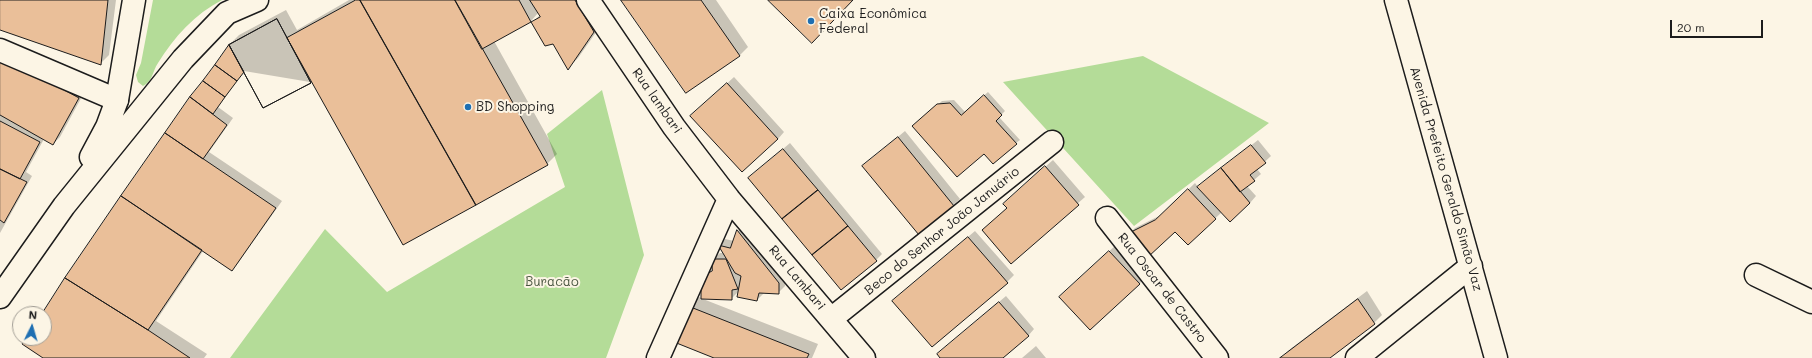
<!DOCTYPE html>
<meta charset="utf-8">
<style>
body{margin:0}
#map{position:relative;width:1812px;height:358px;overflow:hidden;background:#fcf5e5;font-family:Mali,sans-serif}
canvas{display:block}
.north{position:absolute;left:12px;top:306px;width:40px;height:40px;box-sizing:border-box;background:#fcf5e5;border:1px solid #a29e95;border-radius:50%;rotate:5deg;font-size:11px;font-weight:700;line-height:16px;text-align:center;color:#1c1c1c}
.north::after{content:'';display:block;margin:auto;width:14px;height:18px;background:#1f6fb2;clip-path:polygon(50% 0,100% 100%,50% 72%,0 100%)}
.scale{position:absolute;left:1670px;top:20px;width:93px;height:18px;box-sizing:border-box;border:2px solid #1c1c1c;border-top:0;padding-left:5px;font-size:12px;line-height:14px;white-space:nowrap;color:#1c1c1c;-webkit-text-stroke:3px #fcf5e5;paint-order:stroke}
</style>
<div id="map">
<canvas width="1812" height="358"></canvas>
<div class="north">N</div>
<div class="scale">20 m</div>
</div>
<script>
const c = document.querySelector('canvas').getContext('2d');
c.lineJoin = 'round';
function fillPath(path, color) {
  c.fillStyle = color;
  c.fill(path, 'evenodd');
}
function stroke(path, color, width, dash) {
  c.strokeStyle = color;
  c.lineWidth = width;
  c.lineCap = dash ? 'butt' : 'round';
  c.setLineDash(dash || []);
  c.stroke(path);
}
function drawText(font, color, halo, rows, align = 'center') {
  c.font = font + ' Mali,sans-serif';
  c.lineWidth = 4;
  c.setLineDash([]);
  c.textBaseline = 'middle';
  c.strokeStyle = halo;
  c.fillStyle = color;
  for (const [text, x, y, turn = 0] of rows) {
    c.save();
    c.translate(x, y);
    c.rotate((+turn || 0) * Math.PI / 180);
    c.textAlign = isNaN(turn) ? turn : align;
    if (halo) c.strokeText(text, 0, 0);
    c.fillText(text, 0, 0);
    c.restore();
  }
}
fillPath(new Path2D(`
 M153 0H222C195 14 174 37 158 63 152 72 153 81 143 86L138 82 136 75 141 63Z
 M1143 56 1269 123 1134 226 1003 82Z
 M602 90 644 255 606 358H230L325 229 387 292 565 187 547 134Z`), '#b4dc98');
fillPath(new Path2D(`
 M0 0H116L109 55 100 64 0 29Z
 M349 0H591L604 21 578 58 568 68 553 43 533 22 540 15 538 13 531 21 494 41 557 154 547 164 312 81 310 82 244 71 218 107 233 118 209 152 282 201 238 263 232 270 203 251 156 321 207 354 204 358H45L27 338H44L43 314 191 98 216 65 229 45 239 35 286 10 297 30Z
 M623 0H716L748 47 740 55 686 91Z
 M0 51 85 91 60 137 53 144 44 139 26 172 32 176 0 233Z
 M734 77 784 132 778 139 698 110Z
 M988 92 1005 111 999 117 1020 140 1016 143 984 152 917 123 942 101 954 100 965 112Z
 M905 131 960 199 953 205 870 160Z
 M1258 140 1271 156 1257 169 1261 174 1247 186 1256 196 1250 203 1222 212 1188 244 1175 230 1129 234 1135 228 1163 214 1195 183 1198 187Z
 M790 143 882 254 876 260 756 172Z
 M1053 160 1085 197 1011 262 1008 208 1011 197Z
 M744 224 786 276 785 286 778 293H764L757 300 739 291 731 299H703L818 344 812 358H716L689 307 699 297 702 298V278L713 269V259L720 253H723L719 245 725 239 734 241 738 231Z
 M975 231 1014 275 1007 282 900 294Z
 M1116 245 1146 277 1139 284 1067 290Z
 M1367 291 1382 315 1374 323 1329 358H1281L1289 350Z
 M1006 296 1034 329 1028 336 1002 358H942L945 348Z
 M1036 346 1046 358H1022Z`), '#0003');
const building = new Path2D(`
 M0 0H108L101 65 0 30Z
 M356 0H360L476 205 403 245 287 38Z
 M360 0H455L548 165 476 205Z
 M455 0H519L531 22 482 49Z
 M530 0H575L594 32 568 70 553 44 545 46 531 22 540 17Z
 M621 0H701L740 56 686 93Z
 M768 0H853L812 43Z
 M277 19 311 83 263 108 229 45Z
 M277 19 311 83 263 108 229 45Z
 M229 45 244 72 237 81 215 65Z
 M0 55 79 98 53 145 0 115Z
 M215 65 237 81 225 97 203 81Z
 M203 81 225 97 213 114 190 97Z
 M727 83 778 139 742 172 690 116Z
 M984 95 1002 115 996 121 1017 144 993 164 984 154 957 177 912 126 937 104 950 103 961 115Z
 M190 97 227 125 203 159 165 133Z
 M0 121 40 142 20 179 0 169Z
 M165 133 276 208 232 271 121 196Z
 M898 137 954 206 919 235 862 166Z
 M1251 145 1266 163 1250 175 1255 181 1240 192 1221 168Z
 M783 149 818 190 782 219 748 178Z
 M1045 166 1079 205 1011 264 982 230 1007 208 1003 204Z
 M1221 168 1250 203 1230 222 1197 187Z
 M0 169 27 182 4 223 0 220Z
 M1188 189 1216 219 1188 245 1175 232 1148 257 1127 234 1155 220Z
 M818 190 848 226 812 255 782 219Z
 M121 196 202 250 148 330 65 278Z
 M848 226 877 261 841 290 812 255Z
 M737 230 779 283V294L759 293 757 301 737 297 741 276 735 273 718 245 730 248Z
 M968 237 1008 283 932 347 892 301Z
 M1109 251 1140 284 1090 330 1059 297Z
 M712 259H726L738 289 732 290V300L701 299V277L712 271Z
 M65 278 148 330 190 358H43L22 344 26 338H44V314H42Z
 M1358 299 1375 324 1330 358H1280Z
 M999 302 1029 336 1003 358H940L937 354Z
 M688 306 809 354 807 358H714L674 342Z`);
fillPath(building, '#eabf99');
stroke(building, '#1c1c1c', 1);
const minor = new Path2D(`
 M588 0 674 127 729 199 864 358
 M1396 0 1496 358
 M0 50 117 100
 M1107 218 1217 358
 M1756 275 1812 302
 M831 319 1052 142
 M658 358 729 199
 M1357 358 1471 266`);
const secondary = new Path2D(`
 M91 157 107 127 117 100 134 0
 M0 297 64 206 183 59 227 13 257 0`);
stroke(minor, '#1c1c1c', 25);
stroke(secondary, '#1c1c1c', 25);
stroke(minor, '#fcf5e5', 22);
stroke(secondary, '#fcf5e5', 22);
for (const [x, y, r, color] of [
 [811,21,4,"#1f6fb2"],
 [468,107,4,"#1f6fb2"]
]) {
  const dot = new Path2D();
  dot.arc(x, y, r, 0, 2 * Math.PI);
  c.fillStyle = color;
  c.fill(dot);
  stroke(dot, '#fcf5e5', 1.5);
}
drawText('13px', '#1c1c1c', '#fcf5e5', [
 ["Caixa Econômica",819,14],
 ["Federal",819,29],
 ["BD Shopping",476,107]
], 'left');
drawText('13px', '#1c1c1c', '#fcf5e5', [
 ["Rua lambari",657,101,55],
 ["Avenida Prefeito Geraldo Simão Vaz",1446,179,74],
 ["Beco do Senhor João Januário",942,231,-39],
 ["Rua Lambari",797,278,50],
 ["Rua Oscar de Castro",1162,288,52]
]);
drawText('13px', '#4a5641', '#fcf5e5', [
 ["Buracão",552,282]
]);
</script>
